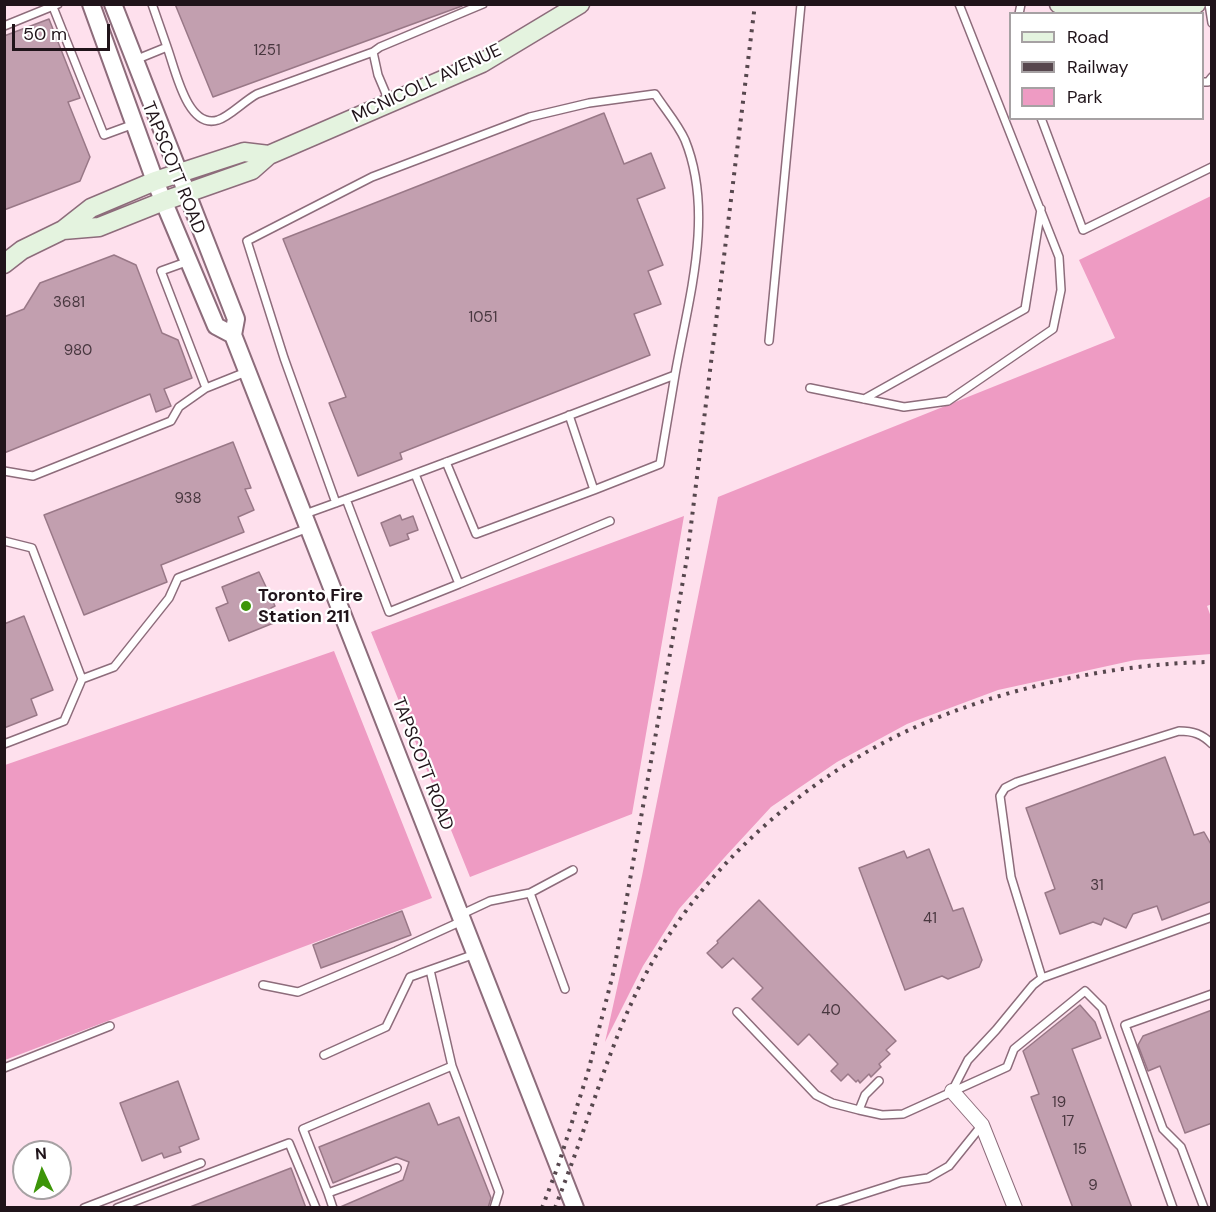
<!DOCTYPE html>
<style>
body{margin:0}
#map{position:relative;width:1216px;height:1212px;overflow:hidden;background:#fee0ed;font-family:"DM Sans",sans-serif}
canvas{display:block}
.frame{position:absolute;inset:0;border:6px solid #20141a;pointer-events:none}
.legend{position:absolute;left:1009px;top:12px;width:195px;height:108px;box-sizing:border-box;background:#fff;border:2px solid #a6a1a3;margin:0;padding:8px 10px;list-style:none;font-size:18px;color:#20141a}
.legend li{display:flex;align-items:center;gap:12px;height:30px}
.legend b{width:30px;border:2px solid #a6a1a3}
.north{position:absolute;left:12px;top:1140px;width:60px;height:60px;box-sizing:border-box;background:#fff;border:2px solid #a6a1a3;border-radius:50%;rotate:356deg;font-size:16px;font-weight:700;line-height:24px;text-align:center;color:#20141a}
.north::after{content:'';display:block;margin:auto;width:21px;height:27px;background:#3d9509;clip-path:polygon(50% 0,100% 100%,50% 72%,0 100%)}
.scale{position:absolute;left:12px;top:24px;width:98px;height:27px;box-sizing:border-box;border:3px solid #20141a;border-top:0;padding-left:8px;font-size:18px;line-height:21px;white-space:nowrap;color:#20141a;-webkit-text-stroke:4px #fff;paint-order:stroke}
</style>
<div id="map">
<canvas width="1216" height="1212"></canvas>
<div class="frame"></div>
<ul class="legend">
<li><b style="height:8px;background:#e4f3df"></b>Road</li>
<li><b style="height:8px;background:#57474e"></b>Railway</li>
<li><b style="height:16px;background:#ee9bc3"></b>Park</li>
</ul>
<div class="north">N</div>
<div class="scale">50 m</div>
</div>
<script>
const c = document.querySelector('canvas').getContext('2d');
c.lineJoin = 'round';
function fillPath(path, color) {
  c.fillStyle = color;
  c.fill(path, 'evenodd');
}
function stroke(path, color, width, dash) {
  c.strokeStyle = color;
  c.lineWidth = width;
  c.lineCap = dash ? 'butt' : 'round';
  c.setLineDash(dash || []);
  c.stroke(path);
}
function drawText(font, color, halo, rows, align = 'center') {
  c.font = font + ' "DM Sans",sans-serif';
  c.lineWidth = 4.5;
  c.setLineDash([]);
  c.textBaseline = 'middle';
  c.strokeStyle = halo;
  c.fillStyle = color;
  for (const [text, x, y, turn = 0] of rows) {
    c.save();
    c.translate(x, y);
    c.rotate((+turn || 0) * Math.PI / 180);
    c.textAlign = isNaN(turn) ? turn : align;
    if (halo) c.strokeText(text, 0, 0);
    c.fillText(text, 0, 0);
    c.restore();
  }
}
fillPath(new Path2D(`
 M1211 196 1212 604 1207 606 1211 617V654L1135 660 998 690 907 724 837 762 771 807 724 858 679 909 643 966 605 1042 642 876 718 497 1115 338 1079 260Z
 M684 516 632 814 470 877 371 632Z
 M334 651 432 898 5 1060V765Z`), '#ee9bc3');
const building = new Path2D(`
 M175 4H462V6L213 97Z
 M49 19 80 98 68 102 90 157 80 181 4 210V36Z
 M604 113 624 164 651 153 665 188 637 199 663 265 648 271 661 304 634 314 650 355 400 453 402 459 358 476 329 403 346 397 283 239Z
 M114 255 136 265 162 333 178 340 192 378 164 389 171 406 156 412 150 394 4 453V317L24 309 40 283Z
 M233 442 251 488 245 489 254 510 238 517 244 532 161 565 167 582 84 615 44 515Z
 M400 515 402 520 413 516 418 530 407 534 409 539 390 546 381 523Z
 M259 572 275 606 271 608 276 622 229 641 216 608 228 603 222 587Z
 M24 616 53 690 31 699 37 715 4 728V624Z
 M1165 757 1194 835 1204 832 1212 846V901L1162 920 1157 906 1133 914 1126 928 1104 918 1101 925 1093 922 1060 934 1045 893 1055 889 1026 808Z
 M929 849 953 911 963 908 982 960 979 967 948 979 942 976 905 990 859 868 904 851 907 858Z
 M759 900 896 1041 886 1050 890 1054 879 1064 881 1067 871 1077 869 1074 860 1083 858 1080 856 1082 848 1074 841 1081 831 1071 838 1064 809 1034 798 1045 752 999 763 988 733 958 722 968 707 953 718 943 717 941Z
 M402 911 411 935 321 968 313 945Z
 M1080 1005 1095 1022 1101 1038 1072 1049 1132 1208H1073L1031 1097 1039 1094 1023 1051Z
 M1212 1010V1123L1185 1133 1160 1066 1148 1071 1138 1045 1143 1036Z
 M178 1081 199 1139 179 1147 181 1152 164 1158 162 1153 142 1161 120 1103Z
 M429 1103 438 1125 459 1117 491 1198 488 1208H338L403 1180 409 1162 396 1157 333 1183 319 1147Z
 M291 1168 306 1208H190V1207Z`);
fillPath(building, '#c29faf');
stroke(building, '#997887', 1.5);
const service = new Path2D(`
 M1209 4 1212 23
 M53 7 104 135 134 124
 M1019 14 1021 4
 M4 26 58 4
 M167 47C175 68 187 130 218 120 229 117 244 101 257 94L373 52
 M135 60 167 47 152 4
 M1202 82H1208L1212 77
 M389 101 378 75 373 52 380 47 483 4
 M1041 118 1083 230 1212 167
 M189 261 161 271 206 388 246 372
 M769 341 801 4
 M810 388 904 407 948 401 1053 329 1061 290 1059 257 959 4
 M864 399 1025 309 1041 209
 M569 415 594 490 660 464 675 375
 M446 462 476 534 594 490
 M4 471 33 476 171 421 179 407 206 388
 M346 499 389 612 459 584 415 474
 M305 514C429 470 552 422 675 375 688 300 715 214 685 140 678 124 664 108 655 94L589 103 530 117 372 177 247 241 284 358 336 503
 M4 541 32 548 82 679
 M459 584 610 521
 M4 744 64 721 82 679 114 667 169 598 178 578 308 528
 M530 893 565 989
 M460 915 490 901 530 893 573 870
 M430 970 452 1066 499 1192 494 1208
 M1042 978 1011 877 1000 796 1005 788 1017 782 1179 731C1193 731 1202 734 1212 744
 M263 985 298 992 396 951 462 921
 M737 1012 816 1095 832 1103 859 1110 882 1115 903 1114 1007 1067 1014 1049 1085 991 1102 1008 1173 1208
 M324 1055 386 1027 410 977 475 954
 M4 1068 110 1026
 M952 1091 968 1060 996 1030 1033 985 1042 978 1212 917
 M859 1110 865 1095 879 1081
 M328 1193 303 1129 452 1066
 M84 1208 201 1163
 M117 1208 289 1143 316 1208
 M333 1208 328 1193 397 1168
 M820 1208 901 1182 928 1178 949 1166 982 1125
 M1204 1208 1181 1147 1163 1129 1125 1025 1212 994`);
const minor = new Path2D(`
 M952 1091 982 1125 1015 1208`);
const tertiary = new Path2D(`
 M91 4 155 181 216 326 233 335
 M113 4 236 319 233 335 575 1208`);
const secondary = new Path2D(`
 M1059 4 1091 12 1196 4
 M63 230 99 227 164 201 252 170 269 155 482 63 580 4
 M4 264 22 250 63 230 91 208 155 181 244 152 269 155`);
stroke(service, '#8d6c7b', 10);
stroke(minor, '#8d6c7b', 16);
stroke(tertiary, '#8d6c7b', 20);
stroke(secondary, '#8d6c7b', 21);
stroke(service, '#fff', 7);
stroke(minor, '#fff', 14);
stroke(tertiary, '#fff', 16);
stroke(secondary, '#e4f3df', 18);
stroke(new Path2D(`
 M542 1208 558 1166 588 1072 614 970 687 558 755 4
 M555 1208C566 1179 577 1150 587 1120 606 1066 624 1011 653 961 709 863 806 778 909 730 997 689 1114 663 1212 662`), '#57474e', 4, [3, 6]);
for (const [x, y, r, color] of [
 [246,606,6,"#3d9509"]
]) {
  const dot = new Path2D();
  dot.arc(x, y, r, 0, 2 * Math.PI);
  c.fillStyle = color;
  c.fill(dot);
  stroke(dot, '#fff', 2);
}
drawText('15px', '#48373f', null, [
 ["1251",267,51],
 ["3681",69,303],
 ["1051",483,318],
 ["980",78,351],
 ["938",188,499],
 ["31",1097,886],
 ["41",930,919],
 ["40",831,1011],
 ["19",1059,1103],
 ["17",1068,1122],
 ["15",1080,1150],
 ["9",1093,1186]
]);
drawText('18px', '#20141a', '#fff', [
 ["MCNICOLL AVENUE",427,84,-25],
 ["TAPSCOTT ROAD",173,168,68],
 ["TAPSCOTT ROAD",422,764,69]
]);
drawText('bold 18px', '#20141a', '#fff', [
 ["Toronto Fire",258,596],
 ["Station 211",258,617]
], 'left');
</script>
